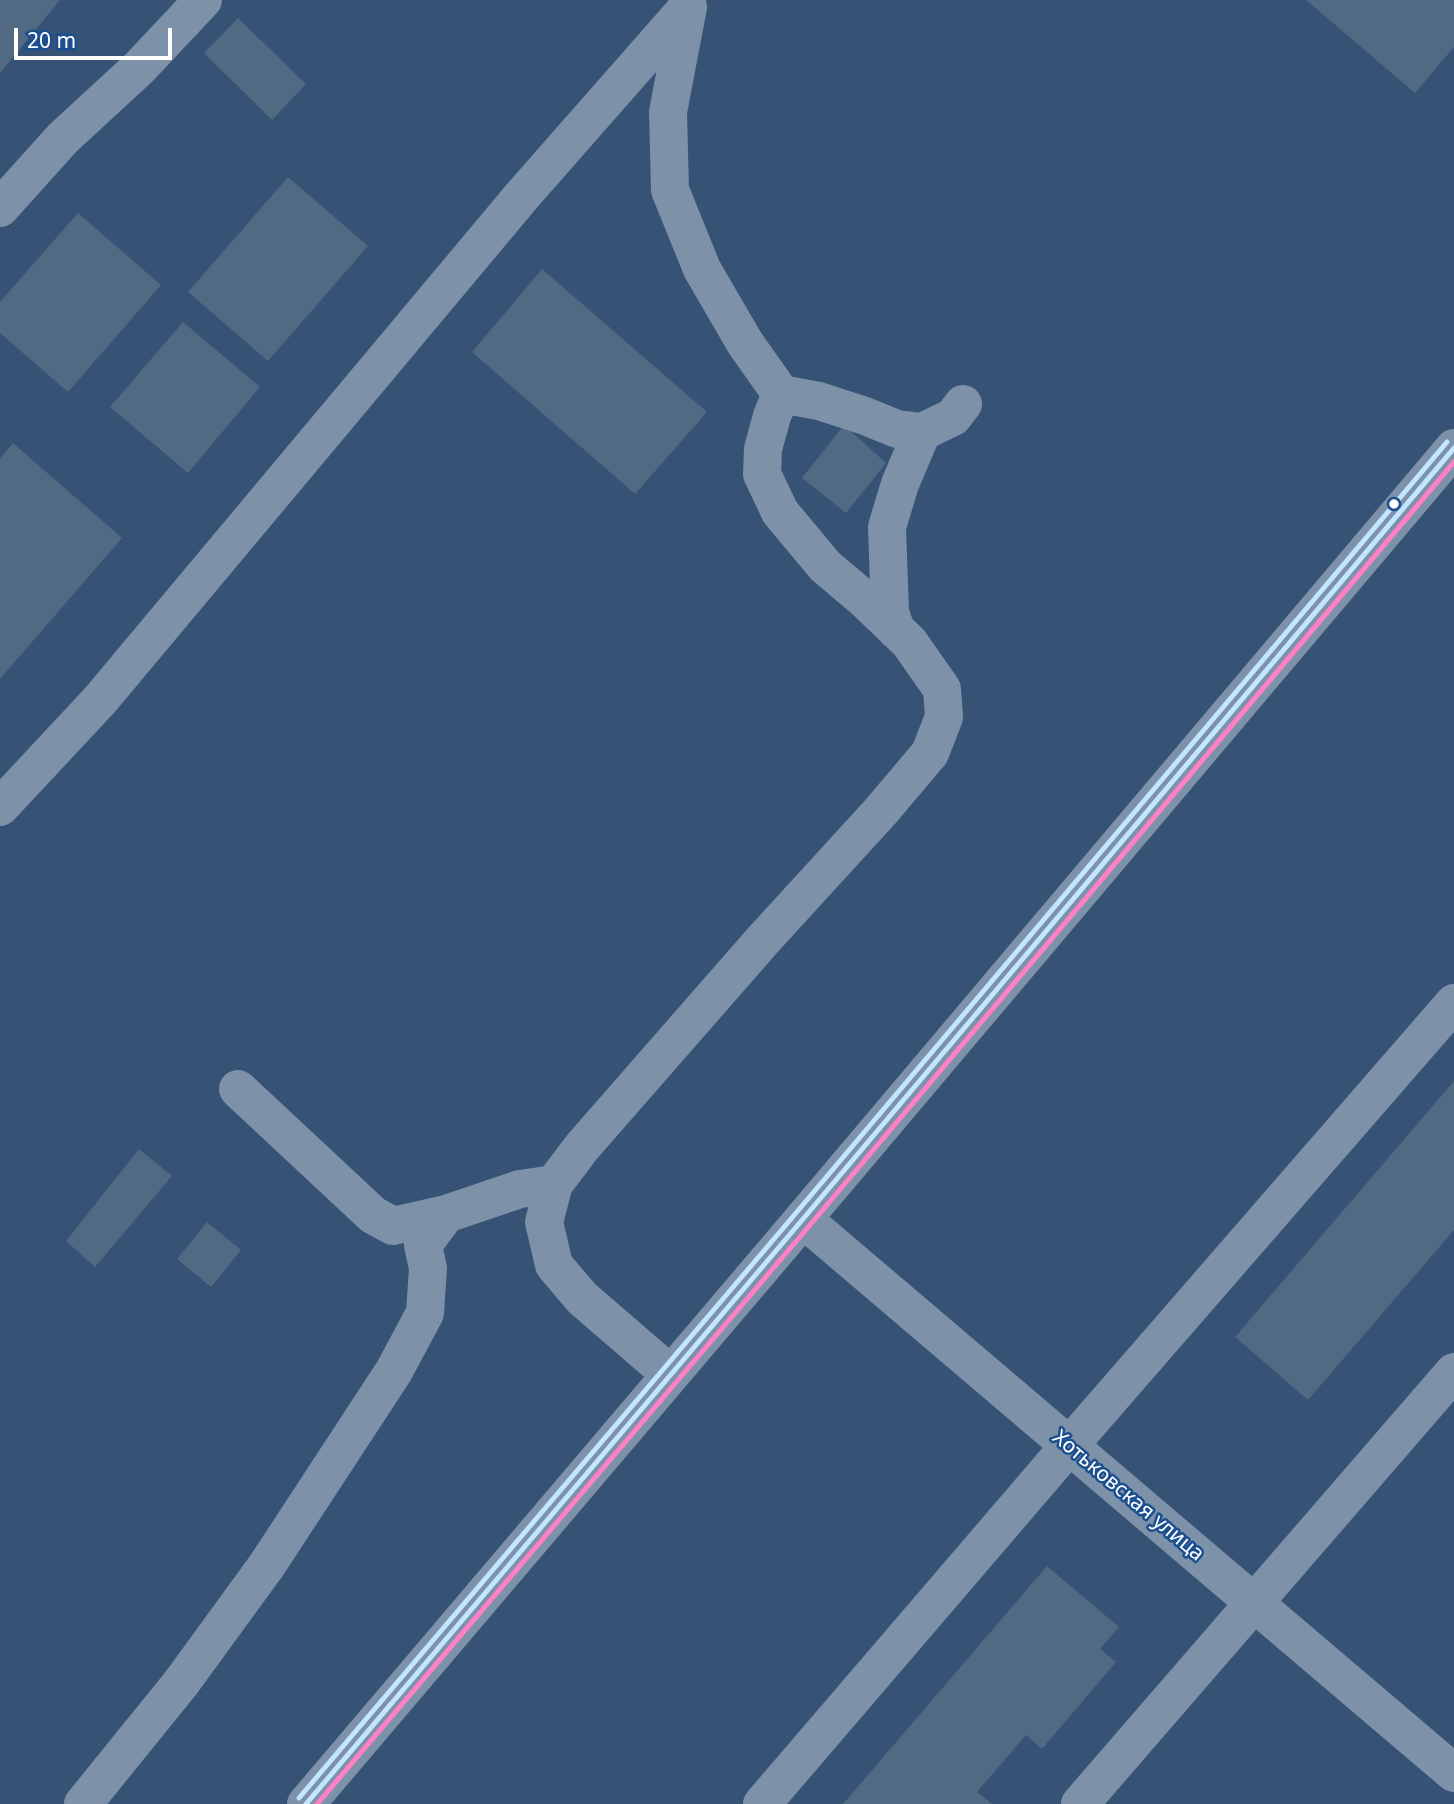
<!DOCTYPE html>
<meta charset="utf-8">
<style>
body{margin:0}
#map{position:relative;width:1454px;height:1804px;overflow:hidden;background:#365274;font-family:"Noto Sans",sans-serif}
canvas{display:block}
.scale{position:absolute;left:14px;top:28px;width:158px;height:32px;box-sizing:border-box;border:4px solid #fff;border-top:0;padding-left:9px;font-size:21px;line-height:24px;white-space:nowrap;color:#fff;-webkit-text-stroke:5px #1b4f8f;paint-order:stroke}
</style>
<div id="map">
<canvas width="1454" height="1804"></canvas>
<div class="scale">20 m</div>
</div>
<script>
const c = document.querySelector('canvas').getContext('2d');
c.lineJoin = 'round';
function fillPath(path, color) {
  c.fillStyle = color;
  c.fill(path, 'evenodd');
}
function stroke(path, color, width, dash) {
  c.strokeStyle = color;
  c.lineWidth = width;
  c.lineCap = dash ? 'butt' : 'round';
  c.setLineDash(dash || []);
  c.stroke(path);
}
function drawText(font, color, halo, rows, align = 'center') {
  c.font = font + ' "Noto Sans",sans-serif';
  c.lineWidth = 5;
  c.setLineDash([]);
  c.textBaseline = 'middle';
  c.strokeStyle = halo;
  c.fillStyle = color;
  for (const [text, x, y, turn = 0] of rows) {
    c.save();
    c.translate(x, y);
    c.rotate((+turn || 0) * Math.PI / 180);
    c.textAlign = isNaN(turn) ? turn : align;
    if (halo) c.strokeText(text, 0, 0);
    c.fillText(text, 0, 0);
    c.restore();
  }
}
fillPath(new Path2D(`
 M0 0H60L0 73Z
 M1306 0H1454V47L1415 93Z
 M238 18 306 84 272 120 204 53Z
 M288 177 368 246 268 361 188 292Z
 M78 213 161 285 68 392 0 333V302Z
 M542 269 707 412 635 494 472 352Z
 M183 322 260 387 188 473 110 407Z
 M844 425 886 463 846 513 802 478Z
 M13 443 122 538 0 679V458Z
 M1454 1081V1230L1308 1400 1235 1337Z
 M139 1149 172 1176 95 1267 66 1241Z
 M207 1222 241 1250 211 1287 177 1259Z
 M1047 1566 1119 1627 1100 1649 1116 1662 1042 1749 1026 1735 977 1792 992 1804H843Z`), '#526984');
stroke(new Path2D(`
 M0 208 63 138 139 68 203 0
 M781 394 819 401 865 416 897 429 922 432 953 417 963 404
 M896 630 890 612 887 527 900 484 922 432
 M0 807 100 700 521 197 688 7
 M238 1089 373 1215 393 1226 446 1214 520 1189 554 1184
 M803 1219 1454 1773
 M670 1374 582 1298 554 1265 544 1222 554 1184 582 1147 763 940 881 811 930 753 944 717 942 689 909 642 864 599 825 566 780 512 762 474 763 449 772 416 781 394 745 343 702 269 670 190 668 112 688 7
 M83 1804 181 1683 267 1565 394 1371 425 1313 428 1268 423 1245 446 1214
 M306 1804 803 1219 1454 448
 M762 1804 1069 1446 1454 1003
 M1080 1804 1454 1372`), '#7d92a8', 38);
stroke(new Path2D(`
 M306 1804 803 1219 1454 448`), '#c2e6ff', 5);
stroke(new Path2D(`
 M317 1804 810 1225 1454 462`), '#ff80c6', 5);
stroke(new Path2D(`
 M299 1798 796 1213 1447 442`), '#c2e6ff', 5);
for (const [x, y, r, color] of [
 [1394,504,6,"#fff"]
]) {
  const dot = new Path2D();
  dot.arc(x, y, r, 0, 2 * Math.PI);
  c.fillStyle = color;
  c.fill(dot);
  stroke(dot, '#1b4f8f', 2.5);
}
drawText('21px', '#fff', '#1b4f8f', [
 ["Хотьковская улица",1128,1496,40]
]);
</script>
